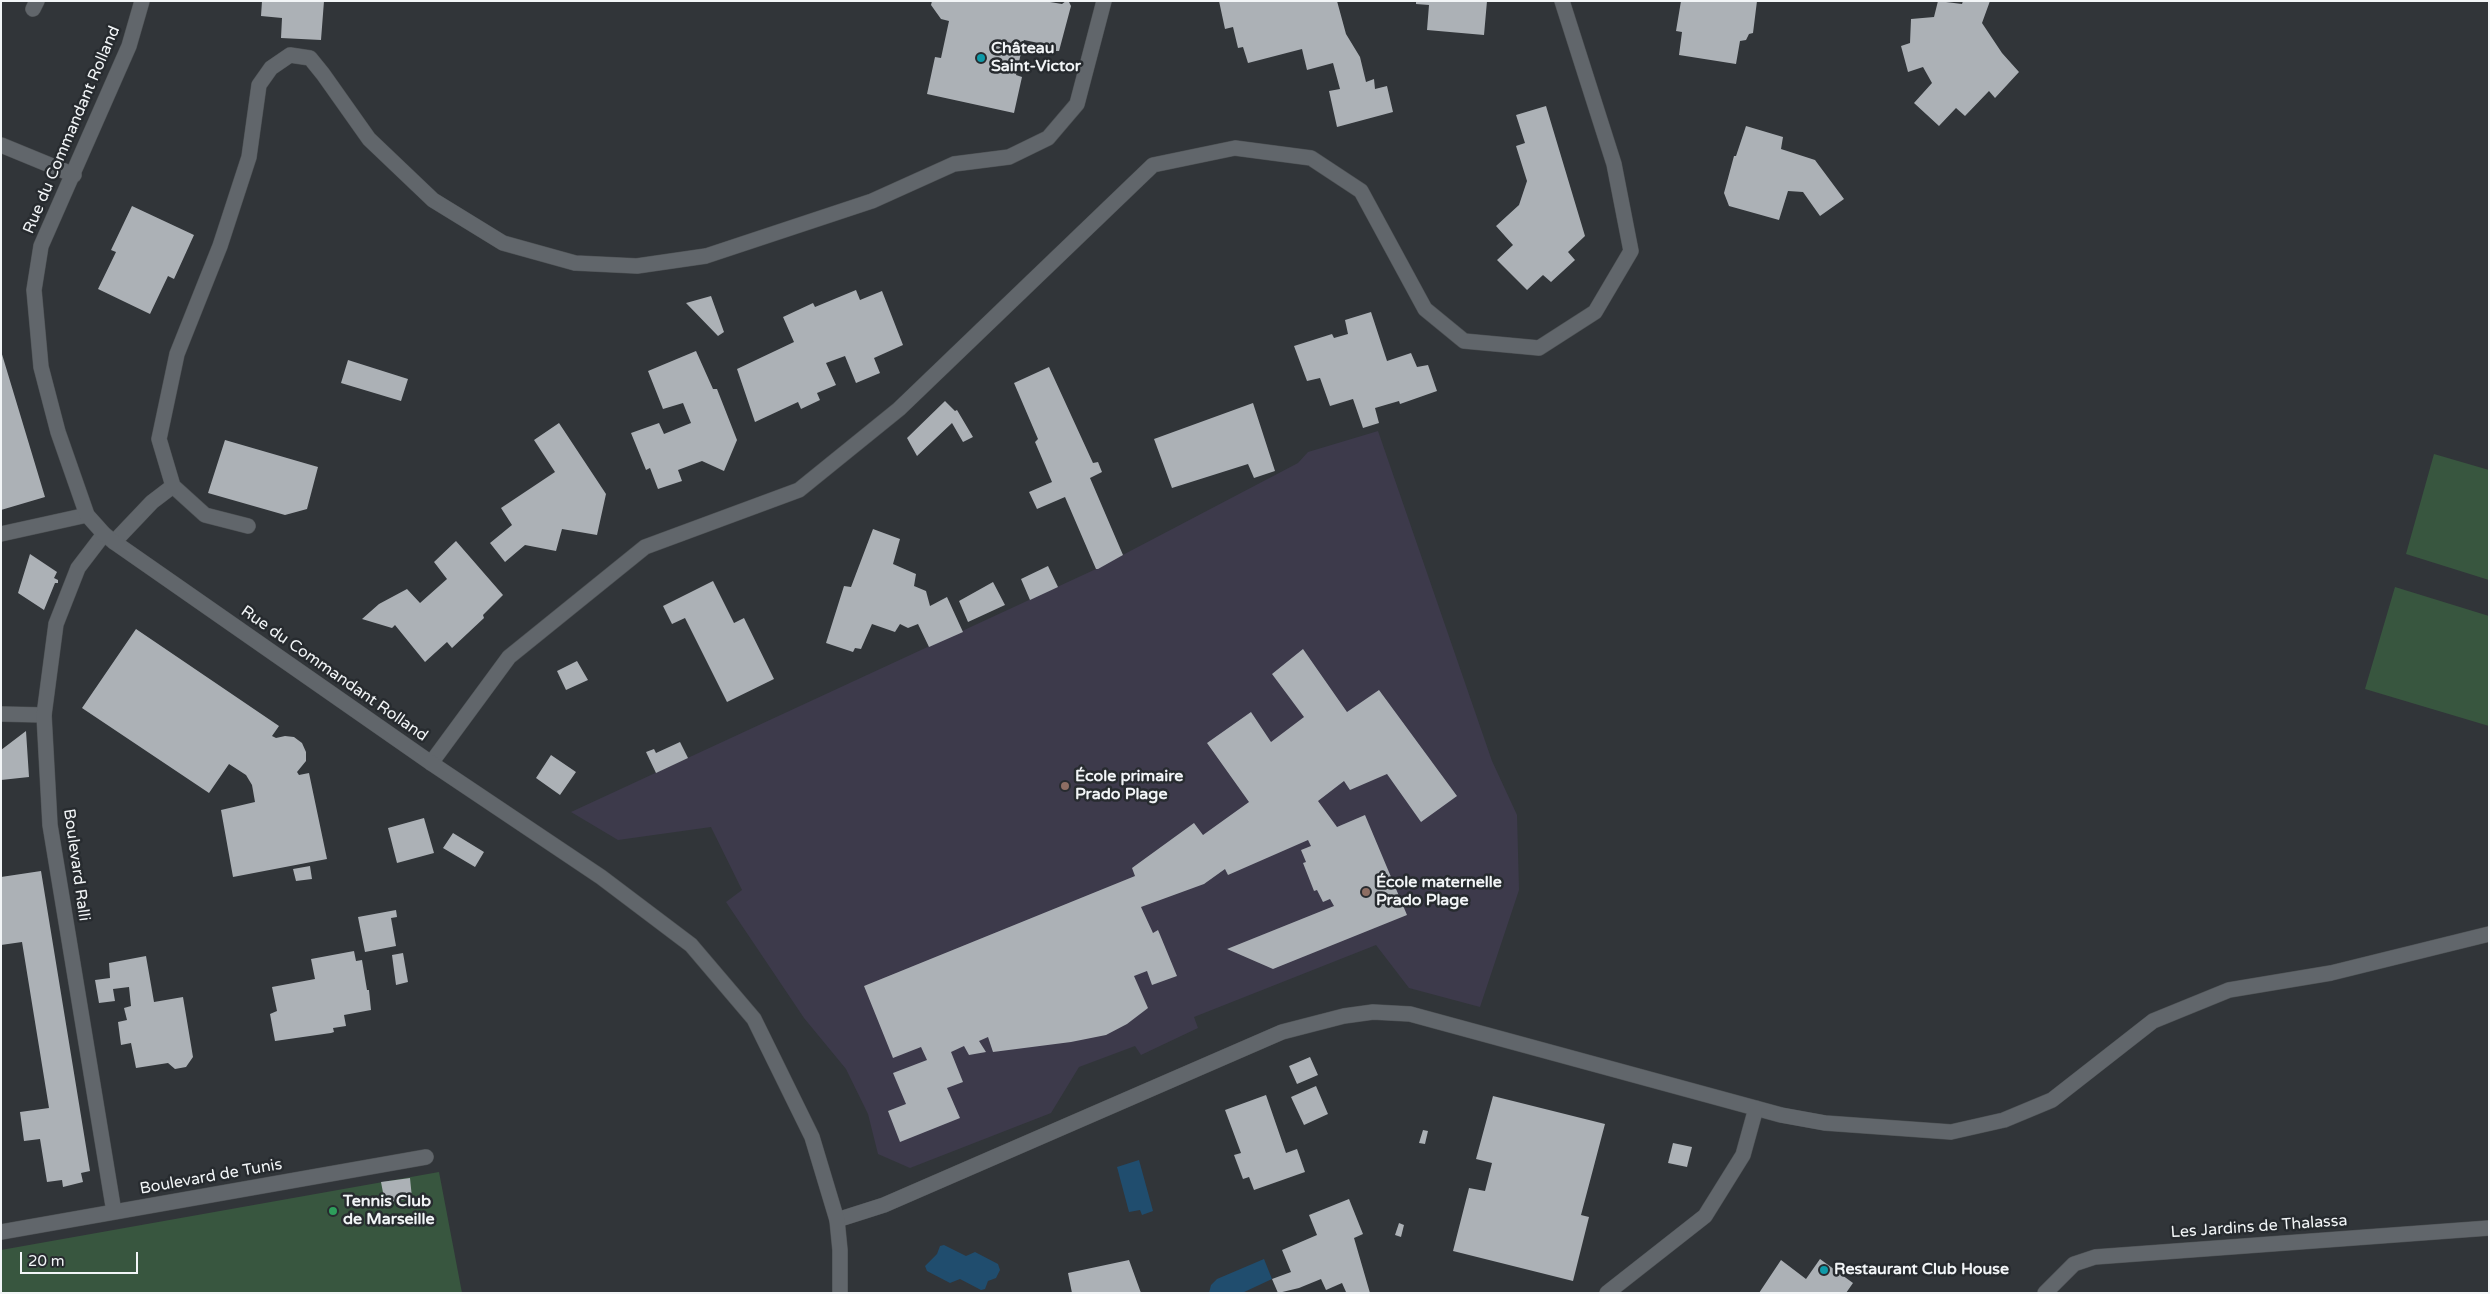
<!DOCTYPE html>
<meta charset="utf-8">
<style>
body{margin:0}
#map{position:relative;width:2490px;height:1294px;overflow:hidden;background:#313539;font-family:"Varela Round",sans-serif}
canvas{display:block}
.frame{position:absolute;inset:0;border:2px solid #f2f5f7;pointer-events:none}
.scale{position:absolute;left:20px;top:1252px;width:118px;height:22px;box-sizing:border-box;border:2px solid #f2f5f7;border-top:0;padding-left:6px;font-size:15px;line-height:18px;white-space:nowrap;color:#f2f5f7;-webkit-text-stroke:4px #272b2f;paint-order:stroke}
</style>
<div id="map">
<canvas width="2490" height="1294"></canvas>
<div class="frame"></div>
<div class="scale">20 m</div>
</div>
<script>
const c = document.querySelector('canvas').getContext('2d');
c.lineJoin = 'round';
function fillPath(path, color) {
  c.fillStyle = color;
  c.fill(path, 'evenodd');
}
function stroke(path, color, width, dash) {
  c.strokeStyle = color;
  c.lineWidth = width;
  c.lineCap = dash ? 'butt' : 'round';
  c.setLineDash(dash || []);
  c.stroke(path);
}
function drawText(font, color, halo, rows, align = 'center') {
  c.font = font + ' "Varela Round",sans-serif';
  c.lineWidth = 5;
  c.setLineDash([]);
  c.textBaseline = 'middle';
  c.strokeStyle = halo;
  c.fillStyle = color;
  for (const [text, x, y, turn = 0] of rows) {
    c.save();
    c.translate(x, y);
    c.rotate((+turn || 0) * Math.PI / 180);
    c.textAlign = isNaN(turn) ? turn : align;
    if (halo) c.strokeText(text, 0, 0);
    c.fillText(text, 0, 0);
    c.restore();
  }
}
fillPath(new Path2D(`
 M1378 431 1492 761 1517 815 1519 890 1480 1007 1409 988 1376 945 1194 1017 1198 1028 1141 1055 1135 1046 1079 1067 1051 1113 910 1168 878 1154 868 1114 846 1069 804 1018 726 902 742 890 711 827 618 840 571 812 1096 569 1298 463 1308 452Z`), '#3d3a4b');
fillPath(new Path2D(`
 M2434 454 2489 470V580L2406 554Z
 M2395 587 2489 616V726L2365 689Z
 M439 1172 462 1293H1V1250Z`), '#38563f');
fillPath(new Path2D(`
 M1139 1160 1153 1211 1142 1215 1140 1210 1129 1212 1117 1167Z
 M944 1245 966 1256 975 1252 998 1264 1000 1270 996 1278 988 1281 985 1289 981 1290 960 1279 950 1283 927 1271 925 1266 937 1254 940 1246Z
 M1264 1259 1272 1279 1242 1293H1209L1211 1285 1217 1279Z`), '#204d6e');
fillPath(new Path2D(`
 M262 1H324L321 40 281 38 282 18 261 16Z
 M932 1H1044L1062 4 1066 1 1069 2 1071 6 1059 51H1055L1053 46 1024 40 1016 75 1022 77 1014 113 927 94 935 57 941 58 949 21 941 19 931 5Z
 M1219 1H1337L1346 34 1360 57 1366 82 1374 79 1375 89 1387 86 1393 112 1337 127 1329 91 1340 89 1333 63 1307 70 1302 49 1248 63 1243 47 1238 48 1233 27 1225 29Z
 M1416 1H1487L1484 35 1427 30 1429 5 1416 4Z
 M1681 1H1757L1753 33 1749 34 1746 40 1740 41 1736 64 1679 55 1682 32 1676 31Z
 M1938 1 1962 4 1963 1H1990L1982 23 2002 53 2019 72 1995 98 1989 91 1965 116 1956 108 1939 126 1914 103 1932 83 1923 67 1908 72 1901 46 1910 43 1911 19 1934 17Z
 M1546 106 1585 236 1568 252 1575 260 1551 282 1543 275 1527 290 1497 260 1513 245 1496 226 1519 205 1527 181 1516 146 1525 143 1516 115Z
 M1746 126 1783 137 1781 149 1815 160 1844 199 1820 216 1803 192 1788 191 1779 220 1729 206 1724 193 1734 156H1736Z
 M132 206 194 235 174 279 168 276 150 314 98 289 116 252 111 250Z
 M856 290 860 300 882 291 903 345 874 358 880 373 856 383 845 356 826 363 836 385 817 393 820 400 801 409 798 402 755 422 737 369 794 342 783 317 813 303 815 307Z
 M711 296 724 332 718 336 686 303Z
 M1371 312 1387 361 1411 353 1417 367 1428 365 1437 391 1400 404 1399 401 1375 408 1379 423 1363 428 1353 399 1330 406 1320 378 1307 381 1294 346 1332 334 1334 338 1348 334 1345 320Z
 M1 351 45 497 1 510Z
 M696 351 713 389H717L737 440 724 471 702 461 678 470 682 481 658 489 650 468 646 470 631 433 659 423 664 434 691 423 683 403 663 409 648 371Z
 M348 360 408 379 401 401 341 383Z
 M1049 367 1093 463 1098 462 1102 472 1090 478 1123 555 1098 569H1096L1065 497 1037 509 1029 492 1052 482 1035 442 1038 439 1014 383Z
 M945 401 955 411 957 410 973 437 963 442 952 423 917 456 907 438Z
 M1253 403 1275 471 1254 478 1248 464 1172 488 1154 439Z
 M559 423 606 494 597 535 562 529 556 551 525 545 505 562 490 543 512 525 501 508 555 472 534 440Z
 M225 440 318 467 307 509 285 515 208 493Z
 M873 529 900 539 893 564 916 574 914 586 926 591 930 606 947 597 963 632 929 647 918 624 908 628 900 624 895 632 872 624 861 649 855 648 853 652 826 643 844 586 851 587Z
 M456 541 503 595 483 615 484 618 452 648 447 642 425 662 395 625 392 628 362 619 379 604 407 589 420 603 447 579 434 562Z
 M30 554 57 572 54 578 58 580V583H55L44 610 18 593Z
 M1048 566 1058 587 1030 600 1021 579Z
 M713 581 734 623 744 618 774 679 727 702 685 618 672 624 663 606Z
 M993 582 1005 605 968 622 959 601Z
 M136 629 279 726 272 736 276 738 285 736 294 737 302 743 306 752V761L297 772 299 775 309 773 327 859 233 877 221 810 255 802 252 785 246 775 229 764 209 793 82 708Z
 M1303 649 1347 712 1379 690 1457 796 1421 822 1387 774 1350 790 1344 781 1318 801 1337 827 1365 815 1407 915 1273 969 1227 949 1334 906 1330 899 1323 902 1317 890 1314 891 1303 863 1306 862 1301 850 1311 846 1308 840 1228 875 1225 869 1204 884 1141 907 1153 933 1158 930 1177 976 1152 985 1147 971 1134 976 1148 1008 1127 1024 1106 1035 1071 1042 993 1052 988 1037 979 1041 986 1052 969 1055 964 1046 951 1052 963 1082 947 1088 960 1118 900 1142 888 1111 906 1104 893 1073 927 1060 921 1047 893 1058 864 986 1135 876 1132 868 1194 823 1203 835 1249 802 1207 743 1251 712 1271 742 1304 717 1272 674Z
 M577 661 588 680 566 690 557 671Z
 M26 731 29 777 1 780V750Z
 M680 742 688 758 656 773 646 752 654 749 656 753Z
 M551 755 576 772 560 795 536 778Z
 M424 818 434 853 397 863 388 828Z
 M453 833 484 852 475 867 443 848Z
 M310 866 312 879 296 881 293 869Z
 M41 871 90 1171 81 1173 83 1182 63 1187 62 1180 47 1182 40 1139 24 1141 20 1112 49 1108 22 942 1 945V877Z
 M396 910 397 917 391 918 396 946 365 952 358 917Z
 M354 951 356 961 362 960 367 990H369L371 1010 344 1015 346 1026 333 1028 334 1032 331 1033 275 1041 270 1014 277 1011 272 987 315 979 311 959Z
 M403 953 408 982 396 985 392 955Z
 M146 956 154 1002 183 997 193 1057 186 1067 175 1069 168 1063 136 1068 131 1043 121 1045 118 1022 127 1020 124 1008 131 1006 129 987 113 989 115 1001 99 1003 95 980 110 978 109 963Z
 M1310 1057 1318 1075 1297 1084 1289 1066Z
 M1316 1086 1328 1114 1304 1125 1291 1097Z
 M1266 1095 1286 1153 1297 1149 1305 1172 1254 1190 1249 1177 1243 1179 1234 1155 1241 1153 1225 1110Z
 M1493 1096 1605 1124 1581 1215 1589 1217 1573 1281 1453 1251 1469 1188 1485 1191 1492 1163 1476 1159Z
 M1423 1130 1428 1131 1425 1144 1419 1143Z
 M1673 1143 1692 1147 1687 1167 1668 1163Z
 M410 1178 412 1198 385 1203 381 1182Z
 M1349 1199 1363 1234 1354 1238 1370 1293 1346 1292 1342 1283 1326 1290 1321 1279 1299 1288 1278 1293 1272 1279 1291 1272 1282 1250 1317 1235 1309 1215Z
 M1399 1223 1404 1225 1401 1237 1395 1235Z
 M1820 1259 1853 1283 1846 1293H1759L1781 1260 1806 1279Z
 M1129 1260 1141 1293H1072L1068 1273Z`), '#acb1b6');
const lane = new Path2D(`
 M1 145 74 175
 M248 526 205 515 173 486 159 439 177 354 220 246 249 157 259 85 271 68 290 55 310 58 323 74 369 139 433 200 503 243 575 263 637 266 706 256 872 201 954 164 1009 157 1048 138 1077 104 1104 1
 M114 542 152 502 173 486
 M1 714 44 715`);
const street = new Path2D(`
 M33 9 37 1
 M1 534 87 515
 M104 534 78 568 56 624 44 715 50 825 114 1212
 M431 763 509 657 645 547 799 490 899 409 1153 165 1235 148 1311 158 1361 191 1425 309 1464 341 1539 348 1595 312 1631 251 1614 164 1562 1
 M837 1220 884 1205 1282 1032 1344 1016 1373 1012 1410 1014 1781 1115 1825 1123 1951 1132 2004 1120 2052 1100 2153 1021 2229 990 2331 973 2489 934
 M1 1232 426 1157
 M1607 1293 1705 1216 1743 1155 1756 1108
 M2045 1293 2074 1264 2095 1257 2489 1228`);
const secondary = new Path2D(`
 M142 1 129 46 41 246 34 290 41 367 58 432 87 515 104 534 114 542 431 763 601 877 691 945 754 1019 812 1137 837 1220 840 1250V1293`);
stroke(lane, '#4d5154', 16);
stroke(street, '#4d5154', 16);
stroke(secondary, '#4d5154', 16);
stroke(lane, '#61666b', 15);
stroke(street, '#61666b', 15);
stroke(secondary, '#61666b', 15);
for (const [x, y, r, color] of [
 [981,58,5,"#0f9aa8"],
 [1065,786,5,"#8d6e63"],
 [1366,892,5,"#8d6e63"],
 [333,1211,5,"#2e9e5b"],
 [1824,1270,5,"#0f9aa8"]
]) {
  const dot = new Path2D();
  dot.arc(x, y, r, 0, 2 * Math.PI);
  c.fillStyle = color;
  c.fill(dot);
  stroke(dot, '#272b2f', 2);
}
drawText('bold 16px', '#f2f5f7', '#272b2f', [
 ["Château",991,49],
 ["Saint-Victor",991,67],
 ["École primaire",1075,777],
 ["Prado Plage",1075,795],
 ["École maternelle",1376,883],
 ["Prado Plage",1376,901],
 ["Tennis Club",343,1202],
 ["de Marseille",343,1220],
 ["Restaurant Club House",1834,1270]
], 'left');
drawText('16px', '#f2f5f7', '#272b2f', [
 ["Rue du Commandant Rolland",72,130,-67],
 ["Rue du Commandant Rolland",334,674,35],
 ["Boulevard Ralli",76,865,82],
 ["Boulevard de Tunis",211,1177,-10],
 ["Les Jardins de Thalassa",2259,1227,-4]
]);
</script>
